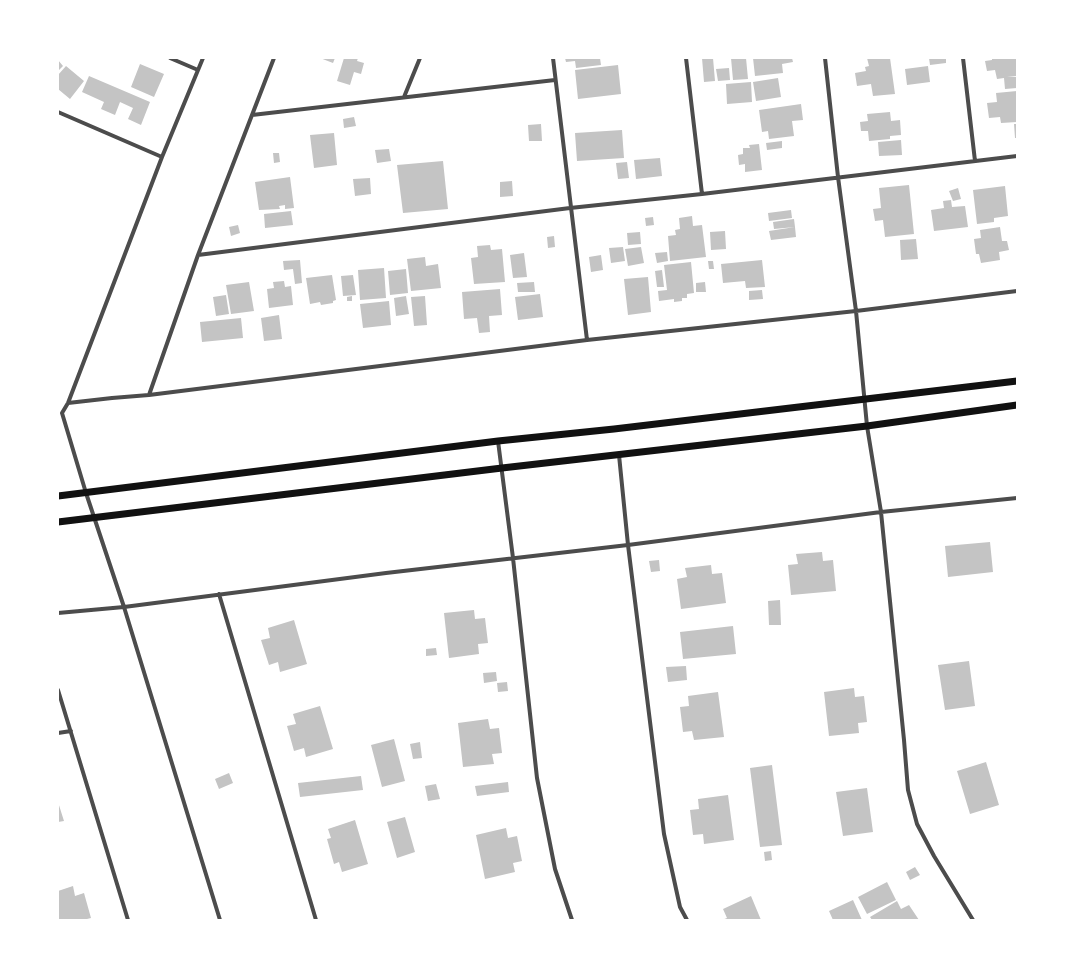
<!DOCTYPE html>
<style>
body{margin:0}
#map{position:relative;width:1075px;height:978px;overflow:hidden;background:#fff;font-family:"IBM Plex Sans",sans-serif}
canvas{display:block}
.frame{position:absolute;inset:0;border:59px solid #fff;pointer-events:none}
</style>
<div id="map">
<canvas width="1075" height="978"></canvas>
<div class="frame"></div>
</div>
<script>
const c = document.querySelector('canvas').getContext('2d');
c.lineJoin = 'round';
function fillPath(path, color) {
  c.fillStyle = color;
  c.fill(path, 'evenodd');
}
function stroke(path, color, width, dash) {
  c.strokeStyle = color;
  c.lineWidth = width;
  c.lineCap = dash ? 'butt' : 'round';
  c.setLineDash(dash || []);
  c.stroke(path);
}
fillPath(new Path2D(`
 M320 58H335L333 63Z
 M344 58H358L357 61 364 63 361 74 354 72 350 85 337 81Z
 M565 58H600L601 65 576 68 575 61 566 62Z
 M702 58H713L715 81 704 82Z
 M731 58H746L748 79 733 80Z
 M753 58H792L793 62 782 64 783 73 755 76Z
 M867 58H890L895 94 873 96 871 84 857 86 855 73 866 71 865 67 869 66Z
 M929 58H946V63L930 65Z
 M992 58H1017V76L1007 77H1017V88L1005 89 1004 78 997 79 995 70 987 71 985 61 992 60Z
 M58 60 63 66 58 71Z
 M140 64 164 74 154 97 131 87Z
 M618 65 621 94 578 99 575 70Z
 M66 66 84 81 70 99 58 89V75Z
 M928 66 930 82 907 85 905 69Z
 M729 68 730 80 718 81 716 69Z
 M89 76 150 102 141 125 128 119 133 108 120 102 115 115 101 109 104 102 82 92Z
 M778 78 781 97 756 101 753 82Z
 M751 82 752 102 727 104 726 84Z
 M1017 91V122L1001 123 1000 117 989 118 987 103 997 102 996 93Z
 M801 104 803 120 792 121 794 136 769 139 768 131 762 132 759 110Z
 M890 112 891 121 900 120 901 135 890 136V139L869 141 868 131H861L860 122 868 121 867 114Z
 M354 117 356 126 344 128 343 119Z
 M541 124 542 141H529L528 125Z
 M1014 124H1017V138H1015Z
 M622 130 624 158 577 161 575 133Z
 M334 133 337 165 314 168 310 135Z
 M901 140 902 155 879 156 878 142Z
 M782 141V148L767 150 766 143Z
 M759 144 762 170 745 172V164L739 165 738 155 743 154V148H750L749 145Z
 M389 149 391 161 377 163 375 150Z
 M273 153H279L280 162 274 163Z
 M660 158 662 176 636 179 634 160Z
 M443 161 448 209 403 213 397 165Z
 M627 162 629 178 618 179 616 163Z
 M290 177 294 208 285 209V205L279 206 280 209 259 210 255 182Z
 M370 178 371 194 355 196 353 179Z
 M512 181 513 196 500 197V182Z
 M909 185 914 234 885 237 883 220 875 221 873 209 881 208 879 188Z
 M1005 186 1008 216 994 218V222L977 224 973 190Z
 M958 188 961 199 953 201 949 191Z
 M951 200 952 207 965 206 968 227 934 231 931 210 944 208 943 201Z
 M791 210 792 218 769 221 768 213Z
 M291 211 293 225 265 228 264 214Z
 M692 216 693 226 702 225 706 257 670 261 668 236 676 235 675 230 680 229 679 218Z
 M653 217 654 225 646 226 645 218Z
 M794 219 795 227 774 229 773 222Z
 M238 225 240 233 231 236 229 227Z
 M795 227 796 237 771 240 769 231Z
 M1000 227 1002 241H1007L1009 250 999 252 1000 260 981 263 979 254H976L974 239 981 238 980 230Z
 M725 231 726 249 711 250 710 232Z
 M640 232 641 244 628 245 627 233Z
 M554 236 555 247 548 248 547 237Z
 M916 239 918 259 901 260 900 240Z
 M490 245 491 250 502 249 505 282 474 284 471 258 478 257 477 246Z
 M623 247 625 261 611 263 609 248Z
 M641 247 644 263 628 266 625 249Z
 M667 252 668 261 657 263 655 253Z
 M524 253 527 277 513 278 510 255Z
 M601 255 603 270 591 272 589 257Z
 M425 257 426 266 438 264 441 288 411 291 407 259Z
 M300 260 302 283 295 284 293 269 284 270 283 261Z
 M762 260 765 287 746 288 745 281 723 283 721 264Z
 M708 261H713L714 269H709Z
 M691 262 694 293 687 294V298H682V301L674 302V299L659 301 658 291 667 290 664 265Z
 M384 268 386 298 360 300 358 270Z
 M406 269 408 293 390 295 388 271Z
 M662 270 664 287H657L655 271Z
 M332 275 336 300 333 301V303L321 305 320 302 310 304 306 278Z
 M353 275 356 295 343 296 341 276Z
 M648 277 651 312 628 315 624 279Z
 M284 281 285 287 291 286 293 305 269 308 267 289 274 288 273 282Z
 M249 282 254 311 231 314 226 285Z
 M534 282 535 292H518L517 283Z
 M705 282 706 292H696V283Z
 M500 289 502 315 489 316 490 332 479 333 477 318 464 319 462 292Z
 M762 290 763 299 749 300V291Z
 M540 294 543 317 518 320 515 297Z
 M226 295 229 314 216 316 213 297Z
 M352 296V301H347V297Z
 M406 296 409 314 396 316 394 298Z
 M425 296 427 325 414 326 411 297Z
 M389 301 391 325 363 328 360 304Z
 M279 315 282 339 264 341 261 318Z
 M241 318 243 338 202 342 200 322Z
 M990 542 993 572 948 577 945 546Z
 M822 552 823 561 833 560 836 591 791 595 788 565 798 564 796 554Z
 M659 560 660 571 651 572 649 561Z
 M711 565 712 574 722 573 726 603 681 609 677 579 687 577 685 568Z
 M780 600 781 625H769L768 601Z
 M474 610 475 619 485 618 488 643 478 644 479 654 449 658 444 613Z
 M294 620 307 664 280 672 278 662 269 665 261 640 270 638 268 628Z
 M733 626 736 654 683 659 680 632Z
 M436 648 437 655 426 656V649Z
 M969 661 975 706 945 710 938 665Z
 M686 666 687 680 668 682 666 667Z
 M496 672 497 681 484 683 483 673Z
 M507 682 508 691 498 692 497 683Z
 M854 688 855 697 864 696 867 722 858 723 859 733 829 736 824 692Z
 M718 692 724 737 694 740 692 731 683 732 680 707 689 706 688 696Z
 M320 706 333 749 306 757 304 748 294 751 287 726 296 724 293 714Z
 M488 719 490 729 499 728 502 753 492 754 494 764 463 767 458 723Z
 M394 739 405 781 382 787 371 745Z
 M420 742 422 758 413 759 410 744Z
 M986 762 999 805 970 814 957 771Z
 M772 765 782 845 760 847 750 768Z
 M229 773 233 783 219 789 215 779Z
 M361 776 363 790 300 797 298 783Z
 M508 782 509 792 477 796 475 786Z
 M436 784 440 799 428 801 425 786Z
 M867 788 873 832 843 836 836 792Z
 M728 795 734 840 704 844 703 834 693 835 690 810 699 809 698 799Z
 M58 802 64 821 58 822Z
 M405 817 415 852 397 858 387 822Z
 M355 820 368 864 342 872 339 862 334 864 327 839 331 838 328 829Z
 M506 828 508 838 517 836 522 861 513 863 515 872 485 879 476 835Z
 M771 851 772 860 765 861 764 852Z
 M915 867 920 875 910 880 906 872Z
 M887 882 896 900 867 914 858 897Z
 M73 886 75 896 84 893 91 918 83 920H58V891Z
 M751 896 761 920H722L727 918 723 909Z
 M853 900 862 920H833L829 911Z
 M897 901 901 909 909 905 919 920H872L870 917Z`), '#c4c4c4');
stroke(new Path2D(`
 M170 58 198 70
 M553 58 587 340
 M686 58 702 194
 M825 58 838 177 856 311 867 426 881 512 904 740 908 790 917 824 934 856 973 920
 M963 58 975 161
 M404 97 420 58
 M58 112 162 157
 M252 115 555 80
 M198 255 570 208 702 194 1017 156
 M149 395 198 255 274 58
 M68 403 112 398 149 395 587 340 856 311 1017 291
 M62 413 86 493 124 607 220 920
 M62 413 68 403 162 157 203 58
 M498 441 513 558 537 778 555 869 572 920
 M619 455 628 545 664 834 680 907 687 920
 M219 594 316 920
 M58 613 124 607 386 573 628 545 881 512 1017 498
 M58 690 128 920
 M58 733 71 731`), '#4c4c4c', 4);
stroke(new Path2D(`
 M58 496 498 441 614 429 1017 381
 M58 522 502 468 867 426 1017 405`), '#111', 7);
</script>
